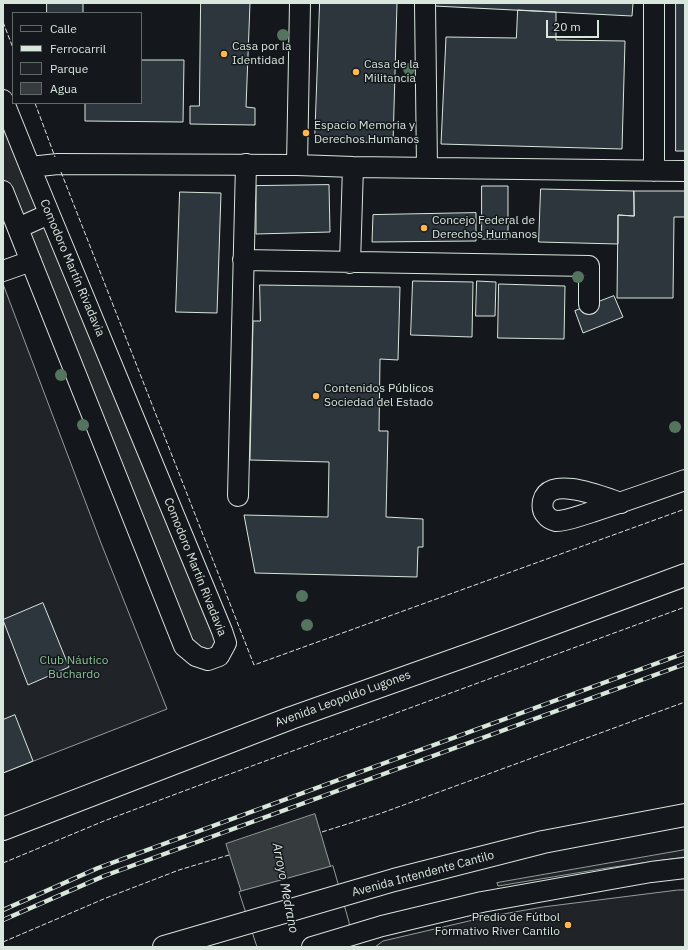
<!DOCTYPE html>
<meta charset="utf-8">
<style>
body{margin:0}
#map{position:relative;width:688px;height:950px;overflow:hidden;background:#14181c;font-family:"IBM Plex Sans",sans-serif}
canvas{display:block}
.frame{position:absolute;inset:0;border:4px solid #d8e6dc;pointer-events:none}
.legend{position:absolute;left:12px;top:12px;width:130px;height:92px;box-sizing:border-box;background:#14181c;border:1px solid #626a69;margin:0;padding:5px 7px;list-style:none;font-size:12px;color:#d8e6dc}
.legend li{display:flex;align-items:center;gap:8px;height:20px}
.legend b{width:20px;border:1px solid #626a69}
.scale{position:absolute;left:546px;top:20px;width:53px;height:18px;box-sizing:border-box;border:2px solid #d8e6dc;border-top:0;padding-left:5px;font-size:12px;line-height:14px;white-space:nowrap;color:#d8e6dc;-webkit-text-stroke:3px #14181c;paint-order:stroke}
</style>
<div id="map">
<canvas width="688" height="950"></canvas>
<div class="frame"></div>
<ul class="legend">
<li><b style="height:5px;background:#14181c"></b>Calle</li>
<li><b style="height:5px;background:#d8e6dc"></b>Ferrocarril</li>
<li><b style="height:11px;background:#202428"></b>Parque</li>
<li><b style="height:11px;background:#363b3e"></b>Agua</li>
</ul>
<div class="scale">20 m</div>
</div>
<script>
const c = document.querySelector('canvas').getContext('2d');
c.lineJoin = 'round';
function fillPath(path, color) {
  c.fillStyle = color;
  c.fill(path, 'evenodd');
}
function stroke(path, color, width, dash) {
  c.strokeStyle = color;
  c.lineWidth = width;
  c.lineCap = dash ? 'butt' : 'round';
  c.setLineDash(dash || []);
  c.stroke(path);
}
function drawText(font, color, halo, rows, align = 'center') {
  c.font = font + ' "IBM Plex Sans",sans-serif';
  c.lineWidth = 3;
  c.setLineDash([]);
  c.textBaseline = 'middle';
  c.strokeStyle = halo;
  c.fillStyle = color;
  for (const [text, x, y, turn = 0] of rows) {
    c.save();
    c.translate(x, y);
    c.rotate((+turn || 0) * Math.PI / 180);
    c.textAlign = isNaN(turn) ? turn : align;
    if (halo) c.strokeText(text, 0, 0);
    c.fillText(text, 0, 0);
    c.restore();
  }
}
const green = new Path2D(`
 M3 284 101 543 167 709 3 773Z
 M685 850V857L607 868 498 886 497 883Z
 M678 890H685V947H375L383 941 486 917 543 907Z`);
fillPath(green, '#202428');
stroke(green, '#939e99', 1);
const parking = new Path2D(`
 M3 100 226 643 196 656 3 191Z`);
fillPath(parking, '#24282b');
stroke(parking, '#939e99', 1);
const water = new Path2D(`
 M315 814 347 922 259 947 226 844Z`);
fillPath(water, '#363b3e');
stroke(water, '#939e99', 1);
const pier = new Path2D(`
 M333 866 349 922 352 947H257L239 892Z`);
fillPath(pier, '#14181c');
stroke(pier, '#939e99', 1);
const building = new Path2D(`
 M47 3H83V13H47Z
 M201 3H250L246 107 255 108V125L190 124V106H199Z
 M320 3H397L393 143 315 141Z
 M434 3H633L632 16 434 6Z
 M676 3H685V151H676Z
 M518 10 556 12V40L625 41 622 149 441 144 446 37 516 38Z
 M141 60H184L183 122 85 121V103H141Z
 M329 185 330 232 256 234V186Z
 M482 186H508V239H482Z
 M541 189 634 191V216L618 215V244L539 242Z
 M634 191H685V217H674L673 298H617L618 215 634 216Z
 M180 192 221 193 217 313 176 312Z
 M476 213V241L372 242 373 215Z
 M413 281 473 282 472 337 411 335Z
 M477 281 496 282 495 316H476Z
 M499 284 565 286 564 339 498 338Z
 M260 285 400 287 398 360 380 359 379 431H388L386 517 423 519V547H418L417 577 255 573 244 515 328 517 329 462 250 460 253 321H260Z
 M614 296 623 317 583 333 575 311Z
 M43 603 69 667 28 685 3 620Z
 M15 715 33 761 3 773V720Z`);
fillPath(building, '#2c363c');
stroke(building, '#d8e6dc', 1);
const minor = new Path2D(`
 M425 3 427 168
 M3 100 30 167 222 631 226 643 219 656 208 660 196 656 184 646 3 191
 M297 165 300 3
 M30 167 58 164 297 165 353 167 685 171
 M654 171V3
 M18 228 49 214
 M243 260 589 266V304
 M350 263 353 167
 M3 271 31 261
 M238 496 246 164
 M621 503C605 498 549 474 543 501 542 506 542 511 546 515 548 518 552 520 556 521 568 521 581 515 592 512 623 502 654 491 685 480
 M312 947 382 926 482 902 651 872 685 868`);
const highway = new Path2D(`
 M3 829 291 718 482 650 685 575
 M164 947 394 880 543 842 685 815`);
stroke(minor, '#d8e6dc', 22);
stroke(highway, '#d8e6dc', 24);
stroke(minor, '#14181c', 20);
stroke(highway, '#14181c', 22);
const rail = new Path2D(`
 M3 910 98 868 685 653
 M3 920 104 876 685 664`);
stroke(rail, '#d8e6dc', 4.5);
stroke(rail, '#14181c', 3, [9]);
stroke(new Path2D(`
 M3 22 13 48
 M35 103 55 157
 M61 172 254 665 685 509
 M322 832 379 814 685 702
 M3 863 104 821 200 785 685 607
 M3 942 106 898 179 870 229 855`), '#d8e6dc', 1, [5, 2]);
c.fillStyle = '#55745f';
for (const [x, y] of [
 [283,35],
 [409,69],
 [578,277],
 [61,375],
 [83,425],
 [675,427],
 [302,596],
 [307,625]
]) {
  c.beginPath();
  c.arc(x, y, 6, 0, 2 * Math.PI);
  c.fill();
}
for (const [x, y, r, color] of [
 [224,54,4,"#ffb74d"],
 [356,72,4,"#ffb74d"],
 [306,133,4,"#ffb74d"],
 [424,228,4,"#ffb74d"],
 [316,396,4,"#ffb74d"],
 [568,925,4,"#ffb74d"]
]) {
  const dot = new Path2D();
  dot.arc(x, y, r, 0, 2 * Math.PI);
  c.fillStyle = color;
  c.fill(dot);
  stroke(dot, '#14181c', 1.5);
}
drawText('12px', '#d8e6dc', '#14181c', [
 ["Casa por la",232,47],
 ["Identidad",232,61],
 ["Casa de la",364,65],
 ["Militancia",364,79],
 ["Espacio Memoria y",314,126],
 ["Derechos Humanos",314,140],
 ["Concejo Federal de",432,221],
 ["Derechos Humanos",432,235],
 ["Contenidos Públicos",324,389],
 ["Sociedad del Estado",324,403],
 ["Predio de Fútbol",560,918,"right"],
 ["Formativo River Cantilo",560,932,"right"]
], 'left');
drawText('12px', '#d8e6dc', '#14181c', [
 ["Comodoro Martín Rivadavia",72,268,67],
 ["Comodoro Martín Rivadavia",195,567,68],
 ["Avenida Leopoldo Lugones",343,699,-20],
 ["Avenida Intendente Cantilo",423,874,-15]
]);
drawText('12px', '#8ac095', '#14181c', [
 ["Club Náutico",74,661],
 ["Buchardo",74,675]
]);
drawText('italic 13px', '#d8e6dc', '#14181c', [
 ["Arroyo Medrano",285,888,79]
]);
</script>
